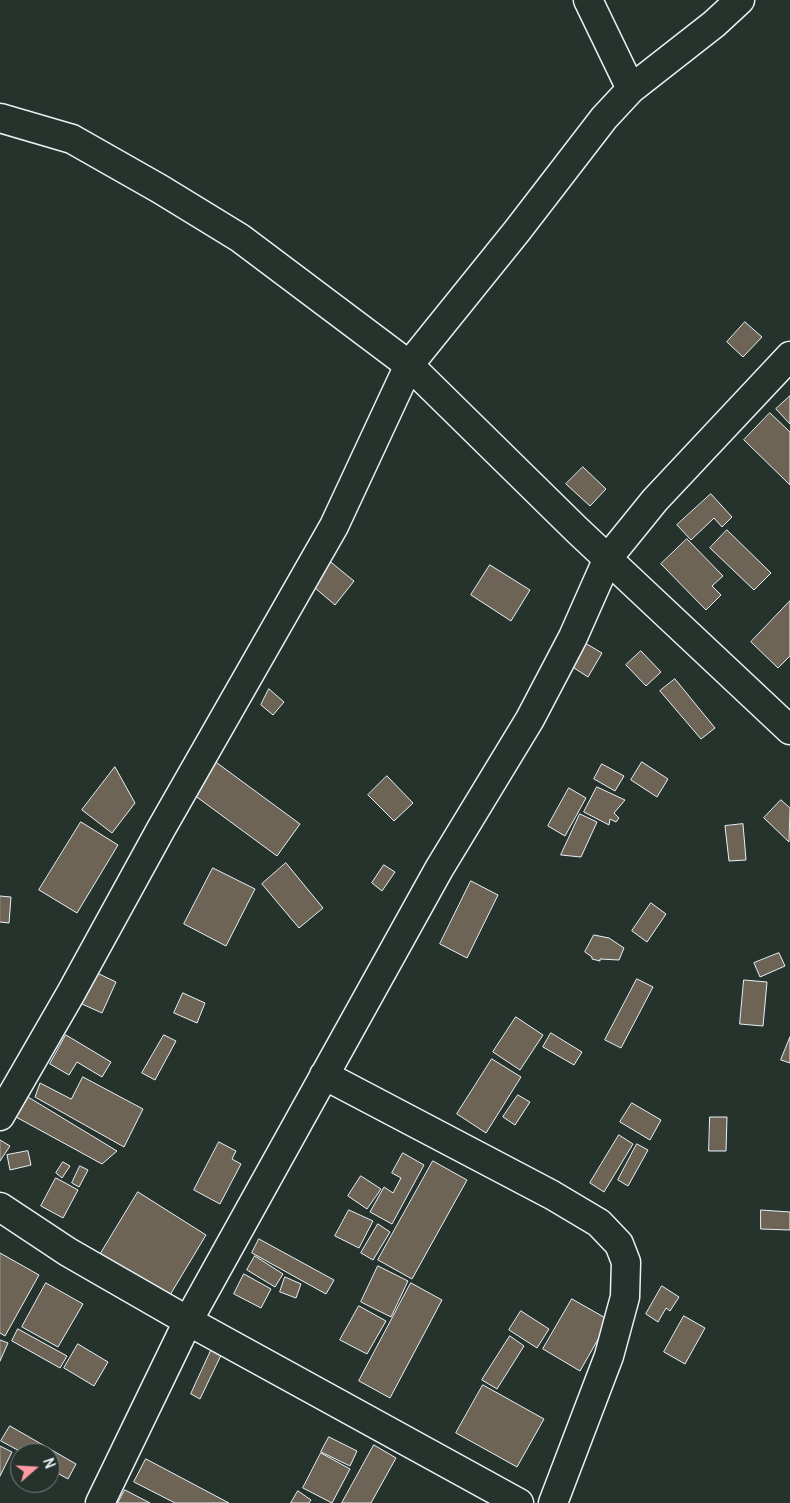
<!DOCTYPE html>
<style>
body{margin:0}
#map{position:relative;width:790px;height:1503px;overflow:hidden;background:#26332d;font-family:Pangolin,sans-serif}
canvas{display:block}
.north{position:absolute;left:10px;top:1443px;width:50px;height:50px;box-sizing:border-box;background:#26332d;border:1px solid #747f7e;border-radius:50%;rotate:71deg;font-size:14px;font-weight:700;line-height:20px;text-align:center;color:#e8f1f8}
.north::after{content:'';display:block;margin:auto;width:18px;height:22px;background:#ff9aa2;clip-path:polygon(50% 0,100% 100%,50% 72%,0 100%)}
</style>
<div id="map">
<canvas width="790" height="1503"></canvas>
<div class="north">N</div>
</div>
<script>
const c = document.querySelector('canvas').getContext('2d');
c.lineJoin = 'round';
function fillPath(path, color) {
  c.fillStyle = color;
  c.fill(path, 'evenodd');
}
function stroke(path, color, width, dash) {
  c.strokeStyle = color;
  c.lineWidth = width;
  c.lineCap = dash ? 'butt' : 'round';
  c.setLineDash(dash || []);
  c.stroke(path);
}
const building = new Path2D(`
 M745 322 762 337 743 357 727 342Z
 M790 396V424L776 409Z
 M770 413 790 432V485L744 440Z
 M583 467 606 489 590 506 566 484Z
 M711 494 732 517 722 527 714 518 691 540 677 525Z
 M727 530 771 573 754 590 710 548Z
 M687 539 723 576 712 586 721 595 706 610 661 564Z
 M327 559 354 581 335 605 308 582Z
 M490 565 530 590 511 621 471 595Z
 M790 601V656L778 668 751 642Z
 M585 643 602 653 588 677 571 666Z
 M641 651 661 672 646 686 626 665Z
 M675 679 715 728 701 739 660 691Z
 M269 689 284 702 273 715 261 705Z
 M213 760 300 824 277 856 190 792Z
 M642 762 668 779 657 797 631 780Z
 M602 764 624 776 615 791 594 779Z
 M115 767 135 803 112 833 82 810Z
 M387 776 413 803 394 821 368 795Z
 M597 787 625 800 614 813 619 818 616 822 610 819 609 825 584 812Z
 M569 788 586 798 565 836 548 826Z
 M781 800 790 808 789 842 764 818Z
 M580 814 597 822 581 857 561 855Z
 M81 822 118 845 77 913 39 890Z
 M743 824 746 860 729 861 725 826Z
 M286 863 323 908 299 928 262 884Z
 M384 865 395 872 382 891 372 883Z
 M213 868 255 889 226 946 184 924Z
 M471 881 498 895 467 958 440 944Z
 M0 896 11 897 9 923 0 922Z
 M651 903 666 914 647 942 632 931Z
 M594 935 609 938 624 948 619 960 600 959V961L592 959V957L585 952Z
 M779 953 785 966 760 977 754 963Z
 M97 973 116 982 102 1013 82 1004Z
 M637 979 653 987 621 1048 605 1040Z
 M744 980 767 982 763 1026 740 1024Z
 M183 993 205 1003 197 1023 174 1013Z
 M516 1017 543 1035 520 1070 493 1052Z
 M551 1033 582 1052 574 1065 543 1047Z
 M66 1035 111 1062 102 1077 77 1062 69 1075 50 1064Z
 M164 1035 176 1041 155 1080 142 1073Z
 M790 1037V1063L781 1060Z
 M492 1059 521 1077 486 1133 457 1114Z
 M83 1077 143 1109 124 1147 35 1097 40 1083 71 1099Z
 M518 1095 530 1102 515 1125 503 1117Z
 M28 1097 117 1151 102 1164 16 1117Z
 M632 1103 661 1120 650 1140 620 1122Z
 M710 1117H727L726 1151H709Z
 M619 1135 633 1144 604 1192 590 1183Z
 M0 1140 10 1146 0 1161Z
 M219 1142 236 1151 232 1159 241 1164 220 1204 194 1190Z
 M637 1144 648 1150 628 1186 618 1180Z
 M28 1151 31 1165 10 1170 7 1155Z
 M403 1153 424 1165 392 1224 370 1212 384 1187 393 1193 401 1178 392 1173Z
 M433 1161 467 1180 412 1279 378 1260Z
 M63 1162 70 1166 62 1178 56 1173Z
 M80 1166 88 1170 79 1187 72 1183Z
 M361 1176 381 1189 367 1209 348 1196Z
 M56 1178 78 1190 63 1218 41 1206Z
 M138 1192 206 1235 167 1300 98 1258Z
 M349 1210 373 1221 359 1248 335 1236Z
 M761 1210 790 1212V1230L761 1229Z
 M378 1224 390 1232 373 1260 361 1253Z
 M259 1239 334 1280 326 1294 252 1253Z
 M0 1253 39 1275 5 1336 0 1333Z
 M255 1256 283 1274 275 1287 247 1270Z
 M378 1266 408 1281 391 1317 361 1302Z
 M244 1274 271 1289 261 1308 234 1294Z
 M285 1277 301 1284 296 1298 280 1292Z
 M46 1283 83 1304 58 1347 22 1327Z
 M411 1283 442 1300 390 1398 359 1381Z
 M662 1286 679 1297 670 1311 666 1308 658 1322 646 1314Z
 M572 1299 609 1320 580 1371 543 1349Z
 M359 1306 386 1321 367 1354 340 1340Z
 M521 1311 549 1329 537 1348 509 1330Z
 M684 1316 705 1328 685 1364 664 1352Z
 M18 1329 67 1356 60 1368 12 1341Z
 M510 1336 524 1346 497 1389 482 1380Z
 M0 1340 8 1343 0 1361Z
 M78 1344 108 1362 94 1386 64 1368Z
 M214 1344 224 1349 200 1399 191 1394Z
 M483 1385 544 1419 517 1467 456 1433Z
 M10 1426 76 1464 68 1479 50 1469V1453H23L1 1441Z
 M329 1437 357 1451 350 1466 321 1452Z
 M374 1445 396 1458 371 1503H342Z
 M0 1446 12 1452 0 1476Z
 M321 1453 350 1469 332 1503 303 1488Z
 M146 1459 229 1503H175L134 1482Z
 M125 1490 150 1503H118Z
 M298 1491 311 1500 309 1503H291Z`);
fillPath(building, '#6d6456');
stroke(building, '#e8f1f8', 1);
const minor = new Path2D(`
 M588 0 631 89
 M0 118 72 139 160 189 240 238 409 365 577 530 790 730
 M324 1075 552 1195 599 1223 619 1244 626 1262 625 1297 609 1356 553 1503
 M0 1116 71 993 161 829 334 526 409 365 517 231 604 118 631 89 714 24 740 0
 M0 1207 68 1252 188 1321 519 1503
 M100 1503 188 1321 439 869 530 719 573 637 608 558 655 500 790 356`);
stroke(minor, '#e8f1f8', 31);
stroke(minor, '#26332d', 28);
</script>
